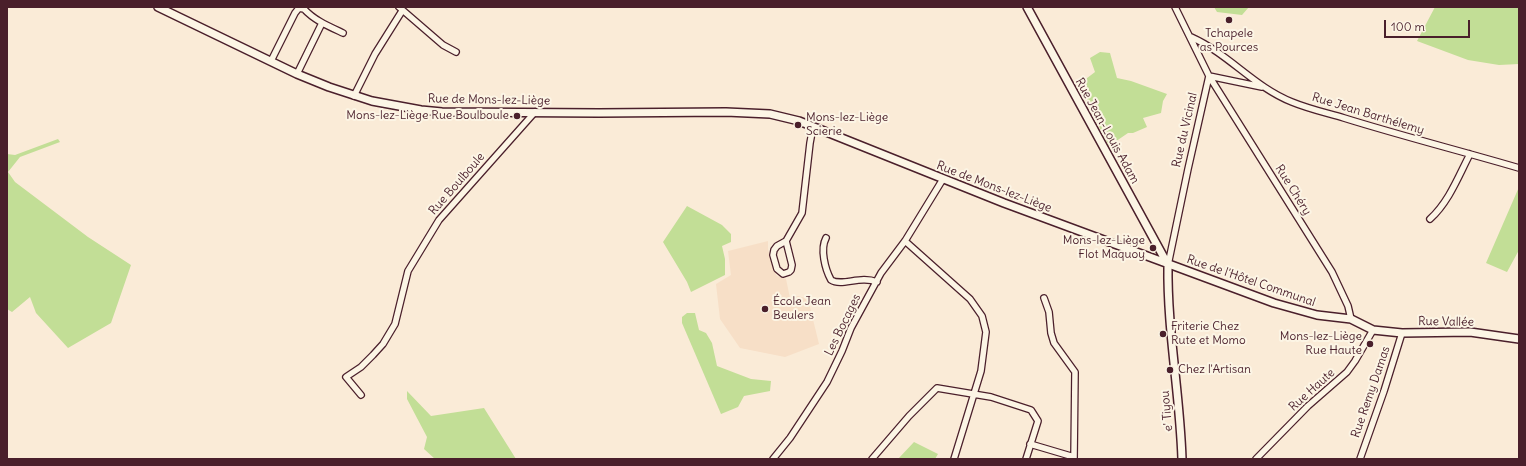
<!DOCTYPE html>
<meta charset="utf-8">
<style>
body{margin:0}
#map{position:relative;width:1526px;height:466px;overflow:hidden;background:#faebd7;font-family:Delius,sans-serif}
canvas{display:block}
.frame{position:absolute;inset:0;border:8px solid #4a1f2b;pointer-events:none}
.scale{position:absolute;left:1384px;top:20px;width:86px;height:18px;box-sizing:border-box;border:2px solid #4a1f2b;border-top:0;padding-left:5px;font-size:12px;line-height:14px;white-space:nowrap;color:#4a1f2b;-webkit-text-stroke:3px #fcf5e5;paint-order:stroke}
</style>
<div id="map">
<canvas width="1526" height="466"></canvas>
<div class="frame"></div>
<div class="scale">100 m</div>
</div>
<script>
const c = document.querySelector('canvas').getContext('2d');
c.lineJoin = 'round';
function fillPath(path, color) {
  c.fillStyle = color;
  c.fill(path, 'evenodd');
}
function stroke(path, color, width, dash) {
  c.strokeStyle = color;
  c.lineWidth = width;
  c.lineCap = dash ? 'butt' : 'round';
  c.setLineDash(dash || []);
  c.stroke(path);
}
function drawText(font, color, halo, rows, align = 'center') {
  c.font = font + ' Delius,sans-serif';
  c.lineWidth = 4;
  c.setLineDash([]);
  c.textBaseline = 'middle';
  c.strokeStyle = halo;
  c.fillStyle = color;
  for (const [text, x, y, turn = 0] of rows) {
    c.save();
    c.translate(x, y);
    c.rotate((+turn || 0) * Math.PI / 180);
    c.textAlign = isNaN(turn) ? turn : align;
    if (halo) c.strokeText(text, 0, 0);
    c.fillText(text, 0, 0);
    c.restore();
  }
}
fillPath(new Path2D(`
 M768 241V249L773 268 777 276 786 279 790 298 798 296 808 299 819 344 785 357 740 348 720 319 716 284 731 275 728 251Z`), '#f7dfc7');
fillPath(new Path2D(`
 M1214 7H1249L1242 15 1217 12Z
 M1435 7H1519V64L1499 65 1468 60 1417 41Z
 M1100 52 1110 53 1117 78 1131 81 1167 94 1163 101 1161 113 1143 118 1147 127 1133 133H1128L1109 146 1078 85 1095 72 1090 58Z
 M58 139 60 142 20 157 8 172 15 182 88 237 131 265 111 323 68 348 36 313 30 297 12 312 7 309V154L15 155Z
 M1519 187V250L1507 272 1486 263Z
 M687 206 722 225 731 234V242L722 246 725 259V275L691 292 687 282 663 242Z
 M687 313H695L699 330 706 333 712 343 717 366 751 379 771 381 770 391 744 396 738 407 721 414 682 323V317Z
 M407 391 431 416 484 408 516 459H435L424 449 427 437 407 399Z
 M914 442 938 454 935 459H898Z`), '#c2de96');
const minor = new Path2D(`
 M399 7 443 45 456 52
 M1175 7 1209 76 1332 272 1348 306 1351 319
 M1191 37C1229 54 1254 87 1292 102 1309 109 1327 113 1344 118 1402 136 1461 151 1519 168
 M271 61 295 13 299 8 304 9C314 20 328 26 343 33
 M297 74 322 23
 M1209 76 1262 87
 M354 96 375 54 402 11
 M1430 219C1449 202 1459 175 1470 154
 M826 238C820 249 825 269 831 280 842 287 860 275 877 282
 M786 241 792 265 791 270 789 272 783 274 777 269 773 255 774 250 777 246 786 241 802 213 810 143 813 127
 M905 241 970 299 982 316 986 332 981 371 954 459
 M1168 265 1188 169 1209 76
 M1044 298 1049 312 1051 333 1054 343 1075 372 1074 459
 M361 395 346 377 361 367 373 355 383 344 395 324 408 271 439 220 535 112
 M1030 444 1074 457
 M773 459 790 438 827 382 842 351 851 328 881 273 905 241 943 179
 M872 459 909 416 937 388 991 397 1031 410 1038 421 1026 459
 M1256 459 1308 406 1347 372 1355 361 1373 330
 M1360 459 1384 391 1402 333`);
const tertiary = new Path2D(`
 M158 7 297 74 329 87 372 101 421 110 442 112 599 113 726 112 770 114 799 121 1004 203 1274 303 1317 315 1351 319 1373 330 1402 333 1470 332 1519 339
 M1027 7 1168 265
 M1168 265C1167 330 1180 394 1182 459`);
stroke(minor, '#4a1f2b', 8);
stroke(tertiary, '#4a1f2b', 10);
stroke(minor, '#fcf5e5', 5.5);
stroke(tertiary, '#fcf5e5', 7);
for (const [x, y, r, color] of [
 [1229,20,4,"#4a1f2b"],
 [517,116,4,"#4a1f2b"],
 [798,125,4,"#4a1f2b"],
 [1153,248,4,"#4a1f2b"],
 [765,309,4,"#4a1f2b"],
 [1163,334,4,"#4a1f2b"],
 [1370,344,4,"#4a1f2b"],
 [1170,370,4,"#4a1f2b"]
]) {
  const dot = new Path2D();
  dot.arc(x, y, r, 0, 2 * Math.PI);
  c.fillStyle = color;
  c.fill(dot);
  stroke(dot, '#fcf5e5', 1.5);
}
drawText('12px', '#4a1f2b', '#fcf5e5', [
 ["Tchapele",1229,34,"center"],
 ["as Pources",1229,48,"center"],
 ["Mons-lez-Liège Rue Boulboule",509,116,"right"],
 ["Mons-lez-Liège",806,118],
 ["Scierie",806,132],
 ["Mons-lez-Liège",1145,241,"right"],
 ["Flot Maquoy",1145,255,"right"],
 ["École Jean",773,302],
 ["Beulers",773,316],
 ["Friterie Chez",1171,327],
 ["Rute et Momo",1171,341],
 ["Mons-lez-Liège",1362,337,"right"],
 ["Rue Haute",1362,351,"right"],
 ["Chez l'Artisan",1178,370]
], 'left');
drawText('12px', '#4a1f2b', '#fcf5e5', [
 ["Rue de Mons-lez-Liège",489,100,1],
 ["Rue Jean Barthélemy",1368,114,17],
 ["Rue du Vicinal",1185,130,-77],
 ["Rue Jean-Louis Adam",1107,131,61],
 ["Rue Boulboule",457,184,-49],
 ["Rue de Mons-lez-Liège",994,187,21],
 ["Rue Chéry",1293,190,58],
 ["Rue de l'Hôtel Communal",1251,281,19],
 ["Rue Vallée",1446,322,1],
 ["Les Bocages",843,325,-64],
 ["Rue Haute",1312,390,-42],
 ["Rue Remy Damas",1371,392,-71],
 ["e' Tiyou",1167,411,-95]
]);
</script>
